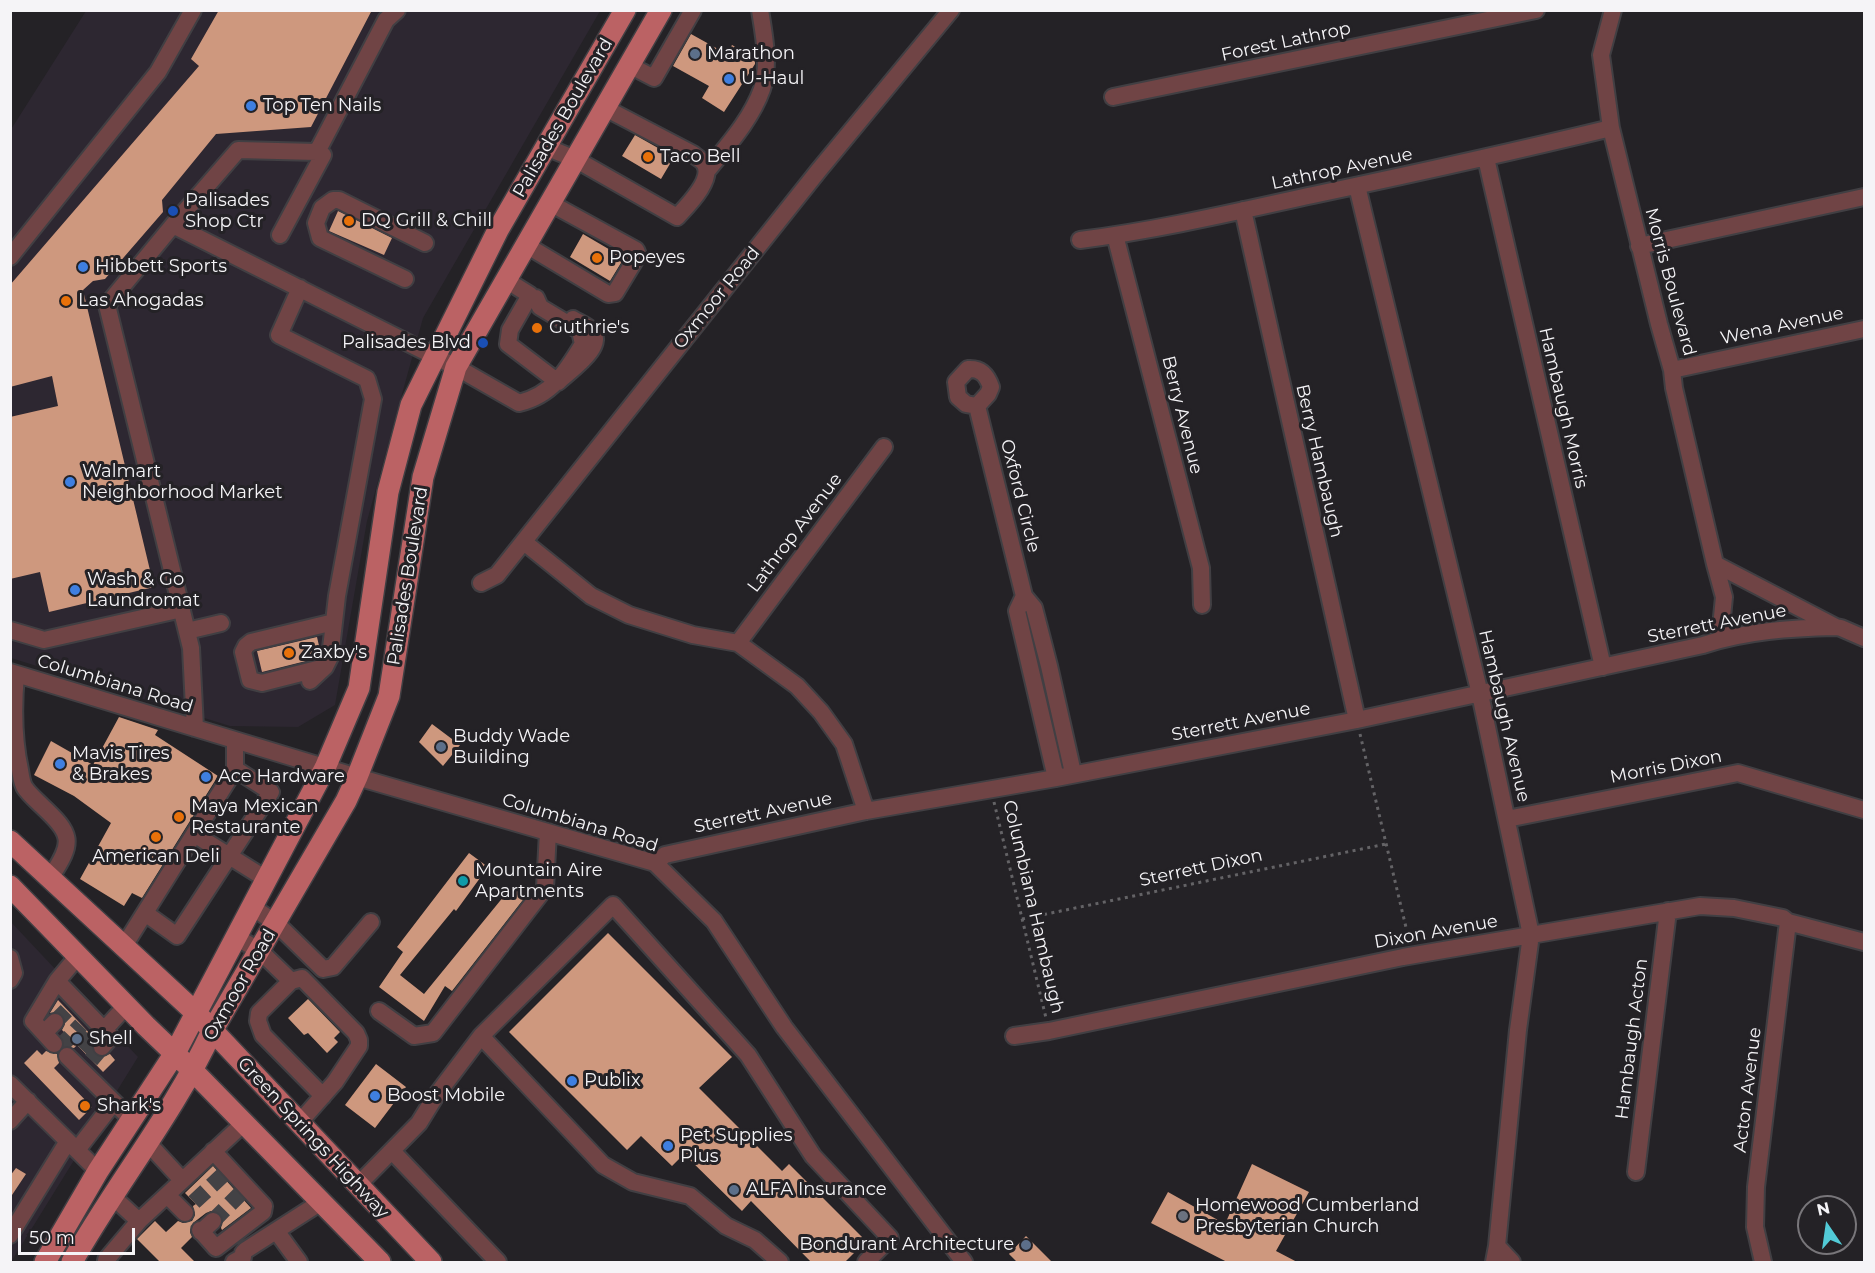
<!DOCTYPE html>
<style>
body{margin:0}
#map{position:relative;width:1875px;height:1273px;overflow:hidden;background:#242226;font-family:Montserrat,sans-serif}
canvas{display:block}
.frame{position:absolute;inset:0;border:12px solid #f5f4f7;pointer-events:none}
.north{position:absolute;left:1797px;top:1195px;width:60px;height:60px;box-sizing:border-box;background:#242226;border:2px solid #78767a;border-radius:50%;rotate:347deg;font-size:16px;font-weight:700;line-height:24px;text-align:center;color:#f5f4f7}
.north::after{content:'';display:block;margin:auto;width:21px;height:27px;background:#52cbd7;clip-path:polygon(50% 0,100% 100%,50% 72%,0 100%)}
.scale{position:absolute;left:18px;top:1228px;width:117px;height:27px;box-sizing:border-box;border:3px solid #f5f4f7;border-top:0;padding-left:8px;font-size:18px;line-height:21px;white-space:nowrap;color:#f5f4f7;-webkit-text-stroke:4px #242226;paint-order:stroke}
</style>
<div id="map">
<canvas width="1875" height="1273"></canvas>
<div class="frame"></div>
<div class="north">N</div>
<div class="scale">50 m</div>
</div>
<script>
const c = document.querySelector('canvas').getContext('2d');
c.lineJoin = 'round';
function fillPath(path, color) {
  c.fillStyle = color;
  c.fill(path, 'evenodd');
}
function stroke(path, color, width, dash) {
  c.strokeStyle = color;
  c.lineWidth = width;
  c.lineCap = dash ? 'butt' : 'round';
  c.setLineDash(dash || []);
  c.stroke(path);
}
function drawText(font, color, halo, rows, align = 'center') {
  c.font = font + ' Montserrat,sans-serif';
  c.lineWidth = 6;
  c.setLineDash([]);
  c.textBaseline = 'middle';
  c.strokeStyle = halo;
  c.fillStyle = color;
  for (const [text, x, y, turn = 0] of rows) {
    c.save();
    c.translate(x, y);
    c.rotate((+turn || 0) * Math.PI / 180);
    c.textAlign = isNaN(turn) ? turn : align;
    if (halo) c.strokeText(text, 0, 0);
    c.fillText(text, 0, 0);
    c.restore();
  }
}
fillPath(new Path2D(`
 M86 11H600L423 318 367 521 335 705 298 727 230 726 11 658 10 131Z
 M10 921 138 1057 11 1262H10Z`), '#2d2731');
fillPath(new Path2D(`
 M219 10H372L311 127 216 134 162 200 163 212 105 279 93 281 83 290 154 587 49 612 40 572 10 579V417L58 406 52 376 10 387V285L199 66 191 59Z
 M691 34 727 54 732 45 755 58V64L724 112 702 98 709 86 673 66Z
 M635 135 674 157 661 179 622 156Z
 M338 211 392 238 384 255 329 231Z
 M583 234 624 258 610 281 570 257Z
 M317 637 320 650 318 658 262 672 257 651Z
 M119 717 158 730 155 735 218 776 142 898 132 893 124 906 80 879 111 823 74 796 34 775 51 741 93 765Z
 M432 724 460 745 443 766 419 742Z
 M469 853 488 867 456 911 454 909 400 975 424 994 513 885 526 896 452 991 445 986 424 1021 379 987 403 952 397 947Z
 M608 933 732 1057 699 1088 782 1171 789 1164 866 1241 844 1263H812L751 1201 742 1211 684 1154 672 1166 641 1136 627 1150 509 1032Z
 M308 999 340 1032 334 1038 338 1042 327 1053 308 1033 304 1035 288 1018Z
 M58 1000 95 1039 92 1045 95 1054 100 1057 110 1054 115 1060 103 1072 77 1045 74 1048 64 1046 62 1037 65 1033 62 1030 65 1024V1019L58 1012 50 1013Z
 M37 1050 42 1055 46 1051 57 1054 59 1063 54 1068 92 1107 79 1120 24 1063Z
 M376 1064 406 1087 375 1128 345 1105Z
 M1252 1164 1309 1192 1276 1251 1299 1263H1229L1151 1223 1168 1192 1225 1224Z
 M213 1166 251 1208 222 1230 221 1228 223 1219 220 1214 211 1211 206 1213 193 1223 190 1232 192 1237 181 1248 196 1263H161L137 1239 155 1221 166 1232 178 1221 183 1223 192 1221 195 1215 193 1206 196 1204 185 1193Z
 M16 1168 26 1174 10 1198V1176Z
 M1026 1236 1053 1263H1018L1009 1254Z`), '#ce987e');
stroke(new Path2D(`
 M55 1022 67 1010
 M59 1048 81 1025
 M80 1048 92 1035
 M91 1060 102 1047
 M194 1202 224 1174
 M213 1221 241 1193`), '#434245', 16, [16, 8]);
const minor = new Path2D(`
 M1613 10 1601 55 1611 128 1659 324 1672 370 1674 388 1715 564 1836 627 1841 628 1864 638
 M629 65 654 78 693 10
 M1113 97 1536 10
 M546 147 575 159 677 217C687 206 715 179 704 163 702 160 696 157 693 154L605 108
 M1486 158 1603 667
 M707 171C727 146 751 120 762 89 770 65 764 35 760 10
 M1357 186 1480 694 1531 935 1518 1030 1497 1246 1494 1262
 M1243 210 1357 720
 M173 225 238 150 317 152 386 20 397 10
 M280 235 323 155
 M1115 235 1201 568 1202 605
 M1080 240C1159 230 1235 212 1313 195 1412 174 1512 152 1611 128
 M526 245 608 294 615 293 638 255 636 250 550 203
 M1639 246 1864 197
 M10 257 158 72 193 10
 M405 279 320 238 316 223 322 208 333 200H339L425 243
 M506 280 530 295 510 330 508 344 558 382C569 371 609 345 590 329 585 325 578 322 573 319
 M300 288 279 335 367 379 373 399 337 596 330 657 325 667 310 681
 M968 369C981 368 987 375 991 387L988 394 977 406 966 404 958 397 956 382Z
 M1672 370 1864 329
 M977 406 1024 596 1034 608 1049 666 1073 773
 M524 542 591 596 629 615 693 635 738 643 797 686 821 712 844 744 866 811
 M1715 564 1724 597 1722 617 1724 638
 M481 583 497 575 819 170 951 10
 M1024 596 1017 611 1056 778
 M10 630 44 640 182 609
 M187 631 221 623
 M738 643 884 447
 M321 668 262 683 250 680 243 652 246 646 251 642 334 622
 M10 672 357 777 655 863 714 921 784 1027 964 1262
 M16 674C13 707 13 738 20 770 21 776 22 784 25 788 29 794 36 800 41 805 72 834 75 841 50 878
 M195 728 191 648 107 305 173 225 456 367 519 403C552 395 566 372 583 344L580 331 540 307 536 298
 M1507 819 1738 773 1864 810
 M194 834 266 879
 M655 863 665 855 866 811 1056 778 1357 720 1703 645C1745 631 1791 628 1836 627
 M252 907 276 923 323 969 333 967 371 922
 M145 913 177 936 271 792 235 769
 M236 937 260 951 291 981 259 1013 258 1021 263 1035 323 1096
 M124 946 235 769V740
 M78 956 57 981 104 1030 126 1006
 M10 958 14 973 10 980
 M291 981 302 978 356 1033 359 1040V1046L335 1082 299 1123
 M379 1011 414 1036 433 1033 545 888 548 832
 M44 1033 55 1022
 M481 1036 613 905 748 1055 813 1156 890 1238 866 1262
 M1014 1036 1049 1031 1403 957 1700 906 1734 908 1783 918 1788 922 1864 942
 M54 1044 33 1021 57 981
 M102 1047 111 1037 104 1030
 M67 1056 132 1120
 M10 1084 98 1171
 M10 1121 28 1101
 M147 1142 182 1180
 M77 1150 114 1102
 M392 1151 498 1262
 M1636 1172 1668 911
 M358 1185 419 1123 435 1097 481 1036 603 1165 633 1182 690 1196 726 1226 755 1240 780 1262
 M167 1195 185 1213
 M112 1196 139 1221 244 1123
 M200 1230 216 1248 263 1212 264 1206 213 1151
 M201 1232 213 1221
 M277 1232 299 1262
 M10 1235 68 1141
 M1497 1246 1512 1262
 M106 1260 139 1221
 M234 1262 243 1257V1253L246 1250 321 1202
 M1763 1262 1755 1227 1756 1187 1788 922`);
const major = new Path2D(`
 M10 841 196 1013 431 1262
 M10 886 146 1026 193 1071 380 1262
 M45 1262 98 1171 175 1053 325 768 359 688 388 492 411 405 498 230 625 10
 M72 1262C116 1184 174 1113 212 1031L346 801 357 777 389 696 423 477 456 367 661 10`);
stroke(minor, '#413f43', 20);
stroke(major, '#413f43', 24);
stroke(new Path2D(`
 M1360 734 1409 940
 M994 802 1046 1018
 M1022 919 1386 844`), '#646366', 3, [3, 4.5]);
stroke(minor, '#704445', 16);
stroke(major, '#bb6264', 21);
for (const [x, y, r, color] of [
 [695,54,6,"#5c6f8a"],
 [729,79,6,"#3f7fe0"],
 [251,106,6,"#3f7fe0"],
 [648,157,6,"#e8710a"],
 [173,211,6,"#1a4fb4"],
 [349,221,6,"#e8710a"],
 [597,258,6,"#e8710a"],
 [83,267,6,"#3f7fe0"],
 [66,301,6,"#e8710a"],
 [537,328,6,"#e8710a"],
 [483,343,6,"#1a4fb4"],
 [70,482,6,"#3f7fe0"],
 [75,590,6,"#3f7fe0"],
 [289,653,6,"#e8710a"],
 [441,747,6,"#5c6f8a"],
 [60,764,6,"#3f7fe0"],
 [206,777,6,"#3f7fe0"],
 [179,817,6,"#e8710a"],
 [156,837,6,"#e8710a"],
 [463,881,6,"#0f9aa8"],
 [77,1039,6,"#5c6f8a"],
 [572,1081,6,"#3f7fe0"],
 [375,1096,6,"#3f7fe0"],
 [85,1106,6,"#e8710a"],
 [668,1146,6,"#3f7fe0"],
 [734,1190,6,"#5c6f8a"],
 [1183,1216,6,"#6b7280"],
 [1026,1245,6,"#5c6f8a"]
]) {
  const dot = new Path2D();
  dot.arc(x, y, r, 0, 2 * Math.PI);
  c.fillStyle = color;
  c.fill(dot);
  stroke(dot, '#242226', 2);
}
drawText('18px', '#f5f4f7', '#242226', [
 ["Forest Lathrop",1286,42,-12],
 ["Palisades Boulevard",563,118,-60],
 ["Lathrop Avenue",1342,169,-12],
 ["Morris Boulevard",1670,282,75],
 ["Oxmoor Road",717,298,-51],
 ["Wena Avenue",1782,326,-12],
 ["Hambaugh Morris",1563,408,77],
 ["Berry Avenue",1182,415,76],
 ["Berry Hambaugh",1319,461,77],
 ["Oxford Circle",1020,496,76],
 ["Lathrop Avenue",795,533,-53],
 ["Palisades Boulevard",408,576,-81],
 ["Sterrett Avenue",1717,624,-11],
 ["Columbiana Road",115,684,17],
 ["Hambaugh Avenue",1504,716,77],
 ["Sterrett Avenue",1241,722,-11],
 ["Morris Dixon",1666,767,-11],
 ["Sterrett Avenue",763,813,-12],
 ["Columbiana Road",580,823,17],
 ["Sterrett Dixon",1201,868,-12],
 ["Columbiana Hambaugh",1033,907,77],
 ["Dixon Avenue",1436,932,-10],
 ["Oxmoor Road",240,985,-60],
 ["Hambaugh Acton",1632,1039,-83],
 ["Acton Avenue",1748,1090,-83],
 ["Green Springs Highway",313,1138,47]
]);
drawText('18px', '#f5f4f7', '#242226', [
 ["Marathon",707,54],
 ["U-Haul",741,79],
 ["Top Ten Nails",263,106],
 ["Taco Bell",660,157],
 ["Palisades",185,201],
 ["Shop Ctr",185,222],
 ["DQ Grill & Chill",361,221],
 ["Popeyes",609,258],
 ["Hibbett Sports",95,267],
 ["Las Ahogadas",78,301],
 ["Guthrie's",549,328],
 ["Palisades Blvd",471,343,"right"],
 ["Walmart",82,472],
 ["Neighborhood Market",82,493],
 ["Wash & Go",87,580],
 ["Laundromat",87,601],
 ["Zaxby's",301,653],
 ["Buddy Wade",453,737],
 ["Building",453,758],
 ["Mavis Tires",72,754],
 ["& Brakes",72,775],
 ["Ace Hardware",218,777],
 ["Maya Mexican",191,807],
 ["Restaurante",191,828],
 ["American Deli",156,857,"center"],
 ["Mountain Aire",475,871],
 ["Apartments",475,892],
 ["Shell",89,1039],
 ["Publix",584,1081],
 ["Boost Mobile",387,1096],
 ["Shark's",97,1106],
 ["Pet Supplies",680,1136],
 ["Plus",680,1157],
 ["ALFA Insurance",746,1190],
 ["Homewood Cumberland",1195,1206],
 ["Presbyterian Church",1195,1227],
 ["Bondurant Architecture",1014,1245,"right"]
], 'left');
</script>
